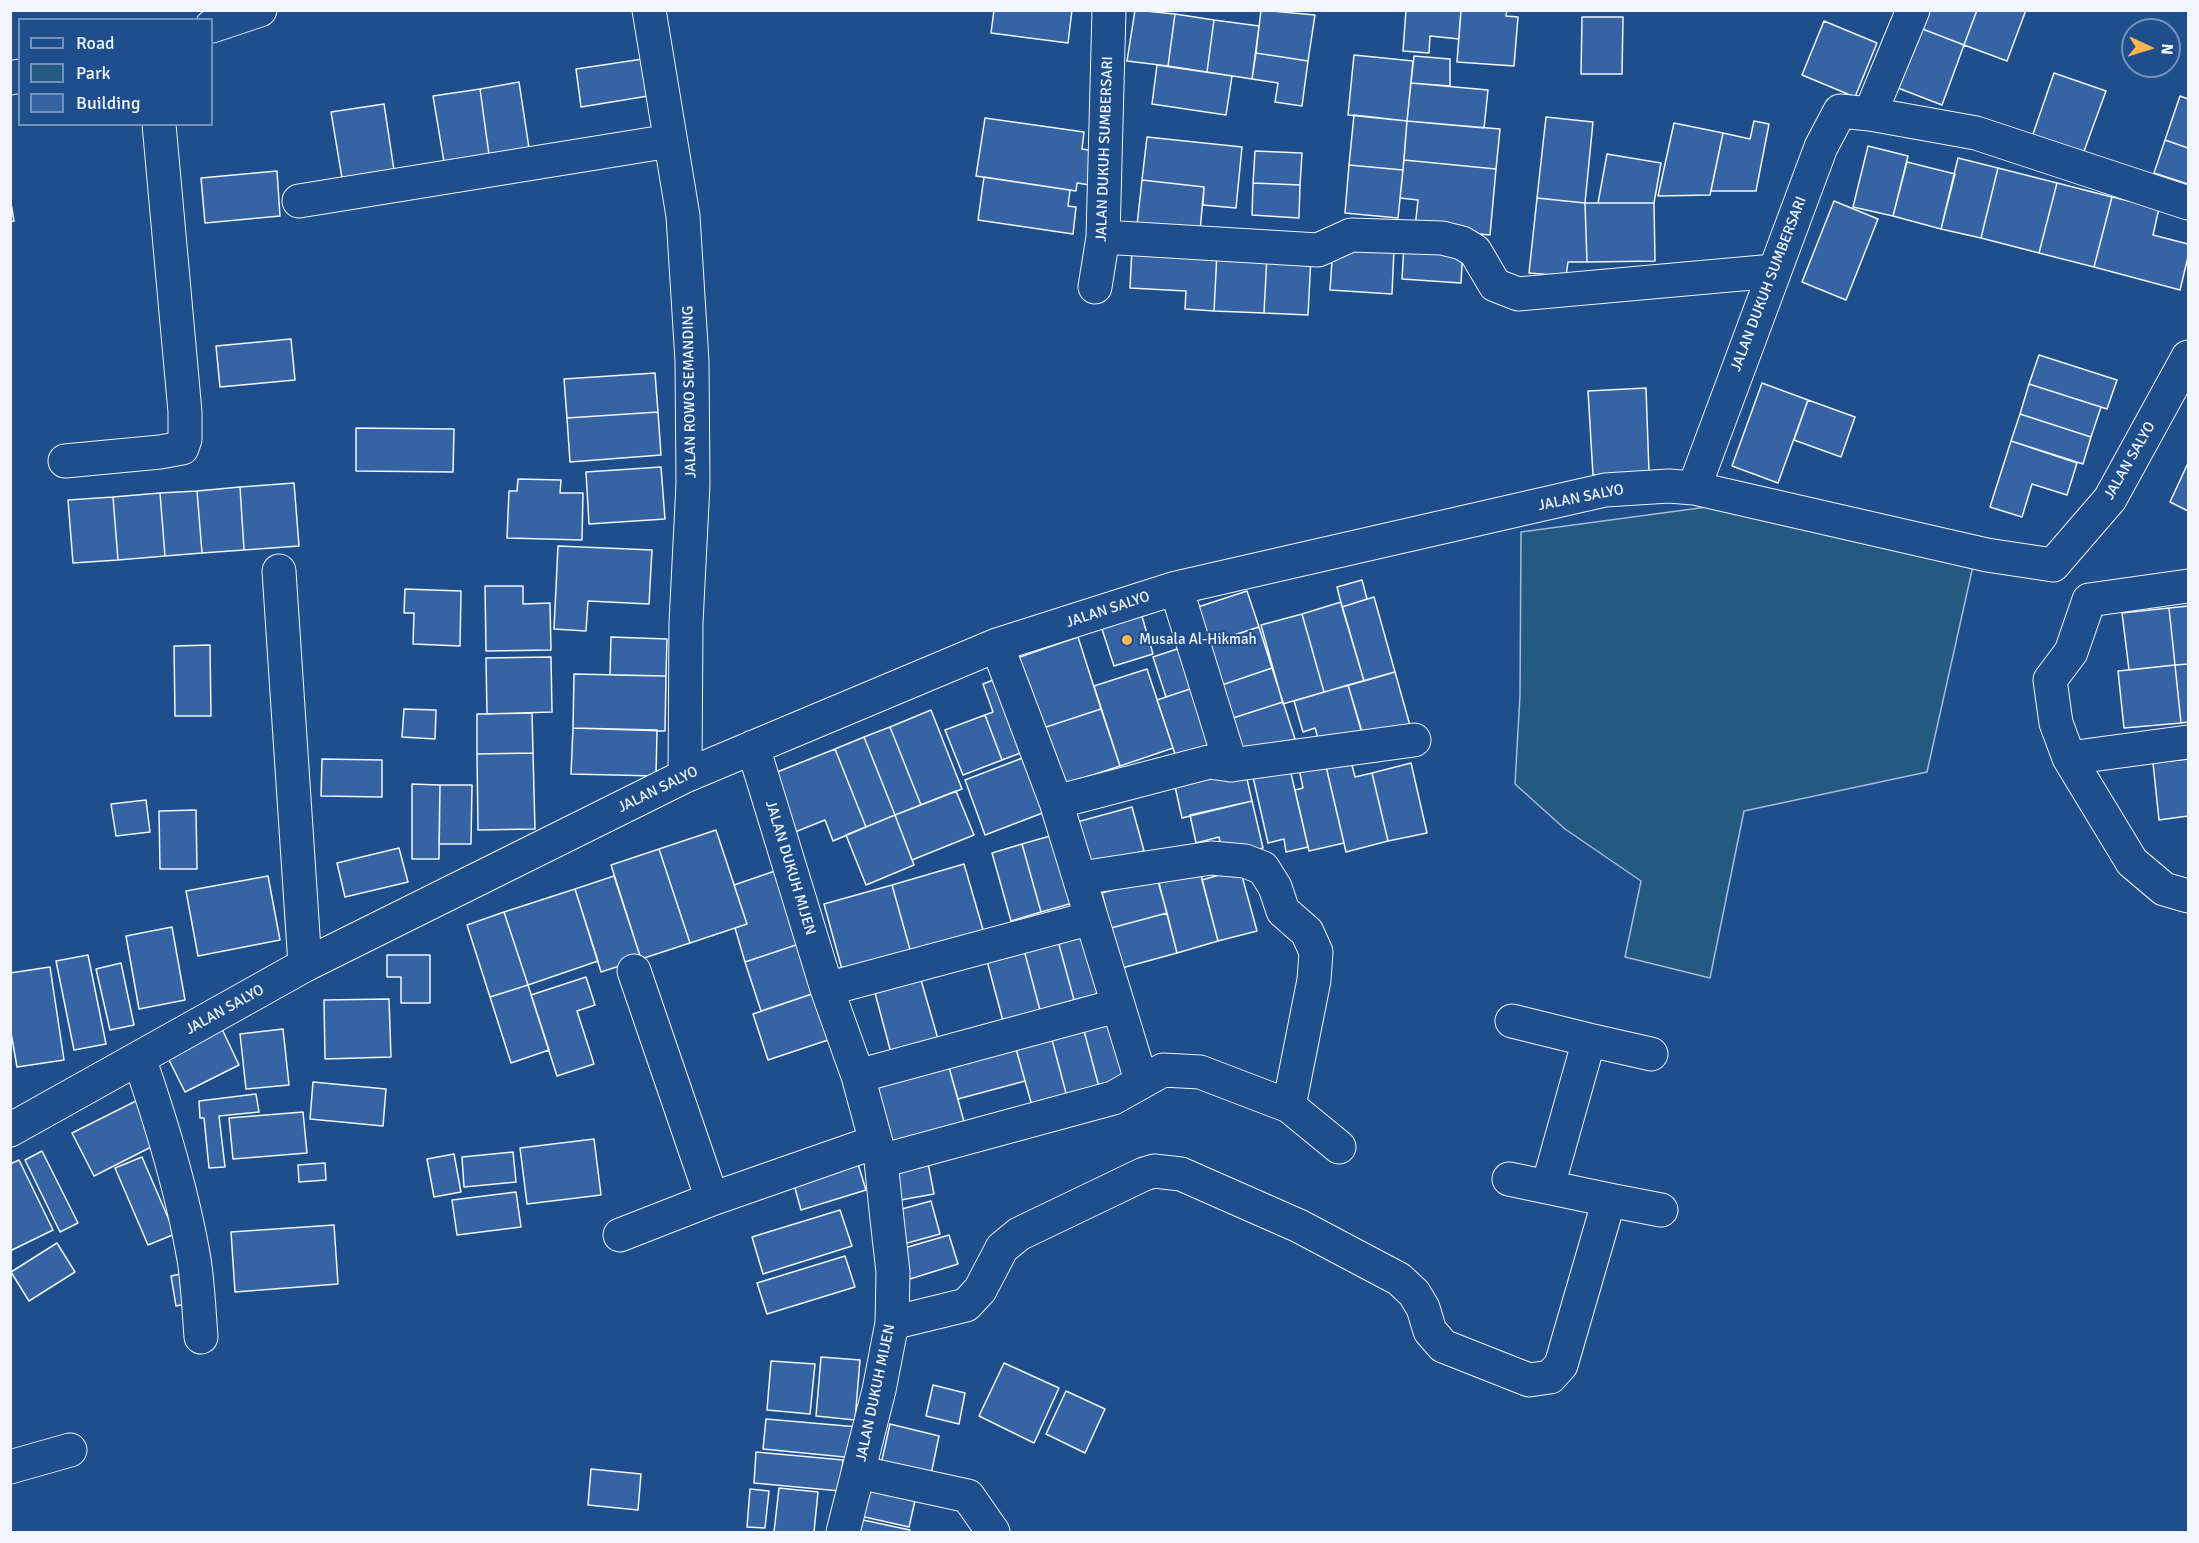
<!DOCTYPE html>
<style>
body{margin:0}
#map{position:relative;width:2199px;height:1543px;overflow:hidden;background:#1f4e8c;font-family:Signika,sans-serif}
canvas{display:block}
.frame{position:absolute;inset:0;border:12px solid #f2f6ff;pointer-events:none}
.legend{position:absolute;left:18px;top:18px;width:195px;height:108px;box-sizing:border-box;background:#1f4e8c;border:2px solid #7391ba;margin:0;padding:8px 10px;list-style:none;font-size:18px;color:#f2f6ff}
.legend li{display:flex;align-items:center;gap:12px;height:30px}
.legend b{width:30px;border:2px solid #7391ba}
.north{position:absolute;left:2121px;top:18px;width:60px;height:60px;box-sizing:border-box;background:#1f4e8c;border:2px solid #7391ba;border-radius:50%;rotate:94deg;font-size:16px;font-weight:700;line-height:24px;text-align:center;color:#f2f6ff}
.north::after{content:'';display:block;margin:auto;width:21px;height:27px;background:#ffb74d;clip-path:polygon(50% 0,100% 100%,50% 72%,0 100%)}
</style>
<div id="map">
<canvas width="2199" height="1543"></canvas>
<div class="frame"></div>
<ul class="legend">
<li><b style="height:8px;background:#1f4e8c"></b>Road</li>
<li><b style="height:16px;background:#245a82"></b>Park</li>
<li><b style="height:16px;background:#3563a3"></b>Building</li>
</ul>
<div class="north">N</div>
</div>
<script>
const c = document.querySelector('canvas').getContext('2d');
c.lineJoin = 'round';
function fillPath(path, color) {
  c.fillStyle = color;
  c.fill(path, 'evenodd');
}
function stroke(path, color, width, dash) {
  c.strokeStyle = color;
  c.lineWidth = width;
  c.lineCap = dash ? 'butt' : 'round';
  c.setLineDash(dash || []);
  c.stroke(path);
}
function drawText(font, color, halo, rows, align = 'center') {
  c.font = font + ' Signika,sans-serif';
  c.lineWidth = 4.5;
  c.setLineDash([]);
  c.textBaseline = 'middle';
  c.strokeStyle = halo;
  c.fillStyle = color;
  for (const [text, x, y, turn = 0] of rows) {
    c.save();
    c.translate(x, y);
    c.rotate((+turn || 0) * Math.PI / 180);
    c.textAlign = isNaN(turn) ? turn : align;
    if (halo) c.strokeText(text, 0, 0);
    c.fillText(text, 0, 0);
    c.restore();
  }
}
const green = new Path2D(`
 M1707 507 1973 566 1927 772 1744 811 1710 978 1625 957 1641 881 1565 829 1515 784 1520 695 1521 532Z`);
fillPath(green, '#245a82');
stroke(green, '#a8bbd7', 1.5);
const building = new Path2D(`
 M994 10H1072L1068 43 991 33Z
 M1135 10 1175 14 1168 66 1127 61Z
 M1261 10 1315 15 1308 61 1256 53Z
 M1406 10H1461L1459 39 1430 36 1429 53 1403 51Z
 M1461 10H1507L1506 16 1518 17 1514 66 1457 62Z
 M1927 10H1977L1964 45 1920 28Z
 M1977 10H2026L2007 61 1964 45Z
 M1175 14 1214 20 1207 72 1168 66Z
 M1582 17H1623L1622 74H1581Z
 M1214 20 1259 26 1252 79 1207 72Z
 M1824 21 1877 43 1855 97 1802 75Z
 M1920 28 1964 45 1942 105 1898 88Z
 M1256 53 1308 61 1302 106 1275 102 1278 83 1252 79Z
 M1354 55 1413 61 1407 121 1348 115Z
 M1414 56 1450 59V86L1411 83Z
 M643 59 648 96 581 107 576 69Z
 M1157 65 1232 76 1226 115 1152 104Z
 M2054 73 2106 91 2083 154 2032 137Z
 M519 82 529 148 489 155 480 89Z
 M1411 83 1488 90 1484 128 1407 121Z
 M480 89 489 155 444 162 433 96Z
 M2180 96 2188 99V148L2165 140Z
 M384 104 394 170 342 178 331 112Z
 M1354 115 1407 121 1403 170 1349 165Z
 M1546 117 1593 122 1585 203 1537 198Z
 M985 118 1084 132 1082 149 1095 151 1090 185 1077 183 1076 191 976 176Z
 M1407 121 1500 129 1496 169 1404 160Z
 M1754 121 1769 124 1756 191H1711L1723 133 1750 139Z
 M1674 123 1723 133 1710 195 1658 196Z
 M1147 137 1242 147 1236 208 1203 205 1204 187 1142 180Z
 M2165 140 2188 148V184L2154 173Z
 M1868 146 1908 156 1893 216 1853 207Z
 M1255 151 1302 153 1300 185 1253 183Z
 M1607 154 1661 163 1654 203H1598Z
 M1958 158 1998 168 1981 238 1941 229Z
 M1404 160 1496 169 1490 235 1415 228 1418 200 1400 198Z
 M1907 162 1955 174 1941 229 1893 216Z
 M1349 165 1403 170 1398 218 1345 213Z
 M1998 168 2057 183 2039 253 1981 238Z
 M277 171 280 216 205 223 201 178Z
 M984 177 1070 190 1068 206 1076 207 1073 234 978 220Z
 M1142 180 1204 187 1200 231 1137 225Z
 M1253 183 1300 185 1299 218 1252 215Z
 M2057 183 2112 197 2094 267 2039 253Z
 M2112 197 2159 208 2153 235 2188 244V257L2180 290 2094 267Z
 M10 198 14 221 10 222Z
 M1537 198 1585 203 1587 262H1568L1566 276 1529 273Z
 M1834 201 1878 219 1846 300 1802 282Z
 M1585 203H1654L1655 261 1587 262Z
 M1404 245 1463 249 1461 283 1402 279Z
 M1333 246 1394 249 1392 294 1330 290Z
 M1132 248 1217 253 1214 311 1185 309 1186 291 1130 288Z
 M1217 253 1267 255 1264 313 1214 311Z
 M1267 255 1311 257 1308 315 1264 313Z
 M291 339 295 380 220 387 216 346Z
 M2039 355 2117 380 2107 409 2029 384Z
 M655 373 658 412 567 418 564 379Z
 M1762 383 1808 400 1778 483 1732 466Z
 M2029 384 2101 407 2091 437 2020 414Z
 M1646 388 1649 472 1593 475 1588 391Z
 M1808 400 1855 417 1841 457 1794 440Z
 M658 412 661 455 570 462 567 418Z
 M2020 414 2091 437 2083 464 2011 441Z
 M356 428 454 429 453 472 356 471Z
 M2011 441 2077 463 2067 495 2032 484 2022 517 1990 507Z
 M2188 463V511L2170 502Z
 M661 467 665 519 589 524 586 472Z
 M518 479 561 480 560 493H583L582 540 507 538 509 491H517Z
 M294 483 299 546 244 550 240 487Z
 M240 487 244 550 202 553 197 491Z
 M197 491 202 553 165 556 160 493Z
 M160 493 165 556 118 560 113 497Z
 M113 497 118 560 73 563 68 500Z
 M558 546 652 550 649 604 588 601 586 631 554 629Z
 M1362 580 1367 599 1342 607 1337 587Z
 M485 586H523V604L550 603 551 650 486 651Z
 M405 589 461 591 460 646 413 644 414 613H404Z
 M1247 591 1259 627 1209 643 1198 607Z
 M1374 597 1395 672 1364 681 1342 607Z
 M1341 602 1364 681 1324 692 1302 614Z
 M2188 606V664L2175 665 2169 608Z
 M2169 608 2175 665 2129 670 2122 613Z
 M1141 613 1153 654 1114 666 1101 626Z
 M1302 614 1324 692 1283 704 1261 625Z
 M1259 627 1272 668 1222 685 1209 643Z
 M611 637 667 639 666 676 610 675Z
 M1078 637 1101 709 1040 729 1017 658Z
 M210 645 211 716H175L174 646Z
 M1186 646 1199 686 1166 697 1153 657Z
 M551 657 552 712 487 714 486 658Z
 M2188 664V722L2181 723 2175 665Z
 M2175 665 2181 723 2124 728 2118 671Z
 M1272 668 1283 702 1233 718 1222 685Z
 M1147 669 1173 748 1120 766 1094 686Z
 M1395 672 1411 729 1365 742 1348 685Z
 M574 674 666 676 665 731 573 728Z
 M1003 676 1031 749 1002 760 985 715 993 712 983 684Z
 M1348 685 1363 737 1321 749 1315 728 1303 732 1294 701Z
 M1199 686 1220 749 1178 763 1157 700Z
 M1283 702 1295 739 1245 756 1233 718Z
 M404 709 436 710 435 739 402 737Z
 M1101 709 1120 766 1059 786 1040 729Z
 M931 710 962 789 921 805 890 727Z
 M532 713 533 753 477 754V714Z
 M985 715 1002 760 963 775 945 730Z
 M890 727 921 805 895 815 864 737Z
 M573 728 657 730 656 776 571 774Z
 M864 737 895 815 866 827 835 749Z
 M835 749 866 827 833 841 825 820 790 834 767 776Z
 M533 753 535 829 478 830 477 754Z
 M1033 754 1053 809 985 835 965 780Z
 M1350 757 1355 777 1372 773 1388 841 1346 852 1325 762Z
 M322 759 382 760V797L321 796Z
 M2188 759V816L2159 820 2153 763Z
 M1325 762 1344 843 1309 851 1295 790 1303 788 1299 769Z
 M1411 763 1427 833 1388 841 1372 773Z
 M1244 766 1252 801 1182 818 1174 782Z
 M1290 769 1308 847 1286 852 1284 839 1268 843 1253 777Z
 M412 784 440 785 439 859H412Z
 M440 785H472L471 844H439Z
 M956 791 974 835 912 860 895 815Z
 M146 800 150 832 116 836 111 804Z
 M1252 801 1263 848 1223 857 1219 837 1196 843 1190 815Z
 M1132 807 1144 851 1088 866 1077 822Z
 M196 810 197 869H160L159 811Z
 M895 815 914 865 866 885 846 835Z
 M716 830 747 924 690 943 659 849Z
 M1057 834 1076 902 1041 912 1022 844Z
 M1022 844 1041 912 1011 921 992 853Z
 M399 848 408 882 345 897 337 863Z
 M659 849 690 943 641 959 611 865Z
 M964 864 984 933 911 953 892 885Z
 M1240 869 1257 931 1218 941 1202 880Z
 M775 871 799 944 745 962 735 928 747 924 734 885Z
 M1200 871 1218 941 1177 953 1159 883Z
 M268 876 280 940 198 956 186 891Z
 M614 876 641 959 601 972 575 889Z
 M1157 878 1167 913 1111 928 1102 893Z
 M892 885 911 953 843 973 824 904Z
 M575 889 598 961 528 985 504 912Z
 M504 912 528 985 490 997 467 925Z
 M1167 913 1177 953 1122 968 1111 928Z
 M172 927 185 1000 139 1009 126 936Z
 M1092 931 1109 991 1074 1000 1058 941Z
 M1058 941 1074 1000 1040 1010 1024 950Z
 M799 944 815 993 761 1011 745 962Z
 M1024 950 1040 1010 1003 1021 987 961Z
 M88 955 106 1044 74 1050 56 961Z
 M387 955H430V1003H401V977H387Z
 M121 963 134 1025 110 1030 96 969Z
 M50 967 64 1060 17 1067 10 1027V973Z
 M586 977 595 1005 577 1011 594 1064 557 1076 531 995Z
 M921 980 938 1039 891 1053 875 993Z
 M528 985 549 1050 511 1063 490 997Z
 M815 993 831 1039 768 1060 753 1014Z
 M389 999 391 1057 325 1059 324 1000Z
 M1115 1018 1132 1078 1099 1087 1083 1027Z
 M1083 1027 1099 1087 1067 1097 1051 1036Z
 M222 1029 239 1065 185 1092 167 1056Z
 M283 1029 289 1085 246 1089 240 1034Z
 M1051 1036 1067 1097 1032 1106 1015 1045Z
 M1015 1045 1025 1081 958 1099 948 1064Z
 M948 1064 965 1125 891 1146 874 1085Z
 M313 1082 386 1089 383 1126 310 1119Z
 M256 1094 259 1112 219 1116 225 1167 209 1168 204 1118H200L199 1101Z
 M140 1099 161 1142 94 1176 72 1133Z
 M303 1112 307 1153 233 1159 229 1118Z
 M594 1139 601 1195 527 1204 520 1148Z
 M42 1151 78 1223 60 1232 25 1160Z
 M513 1152 516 1182 464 1187 462 1157Z
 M454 1154 461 1192 434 1197 427 1159Z
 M142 1157 175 1234 148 1245 115 1168Z
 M19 1160 53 1230 10 1251V1164Z
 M857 1161 866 1190 801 1210 793 1181Z
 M325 1163 326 1180 299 1182 298 1165Z
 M928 1163 934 1194 895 1201 889 1171Z
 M516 1192 521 1227 457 1235 452 1200Z
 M931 1201 940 1234 900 1245 891 1212Z
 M840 1210 852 1246 763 1274 752 1237Z
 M334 1225 338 1284 235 1292 231 1232Z
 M949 1235 958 1264 910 1279 901 1249Z
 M57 1243 75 1272 29 1301 11 1272Z
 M845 1256 855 1287 767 1314 757 1283Z
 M185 1273 191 1303 176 1306 171 1276Z
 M821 1357 860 1360 855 1420 816 1416Z
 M771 1361 815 1364 810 1414 767 1410Z
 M1004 1363 1059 1388 1034 1443 979 1416Z
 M933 1385 965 1393 959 1424 926 1416Z
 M1066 1391 1105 1409 1085 1453 1046 1434Z
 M766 1419 858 1427 855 1458 763 1449Z
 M890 1424 939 1436 929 1484 879 1473Z
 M756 1452 843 1460 840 1491 754 1483Z
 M591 1469 641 1474 638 1510 588 1505Z
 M865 1480 917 1492 909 1527 856 1515Z
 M779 1488 818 1492 814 1532H774Z
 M750 1489 769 1491 765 1528 747 1527Z
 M863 1520 910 1530 909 1532H860Z`);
fillPath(building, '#3563a3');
stroke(building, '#f2f6ff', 1.5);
const minor = new Path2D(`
 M649 10 683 216 692 361 693 484 686 623 685 776
 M212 26 260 10
 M10 78 20 76
 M1870 114 1976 133 2188 203
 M299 201 670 141
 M1103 237 1318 250 1351 235 1442 238 1462 243 1475 251 1495 285 1518 294 1774 271
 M1095 287 1103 237 1109 10
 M65 461 160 452 182 448 185 439V412L159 124
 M1694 488 1821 147 1840 111 1870 114 1913 10
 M279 571 305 965
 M2089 600 2071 652 2050 680 2056 723 2069 758 2132 862 2164 889 2188 896
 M2089 600 2188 586
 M997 645 1056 802 1141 1080
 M753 747 827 989 858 1076 881 1161 886 1210 893 1272 892 1323 879 1390 843 1532
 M2069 758 2188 742
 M1231 765 1414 740
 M1056 802 1209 762 1231 765 1176 588
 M1081 878 1211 858 1245 861 1263 868 1275 887 1283 911 1307 932 1316 952 1314 980 1289 1106 1339 1147
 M634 971 712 1199 875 1142
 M827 989 1091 918
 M1512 1021 1589 1040 1548 1186
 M1589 1040 1651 1054
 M139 1058C162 1124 182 1190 194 1259 198 1285 199 1311 201 1337
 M858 1076 1116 1006
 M10 1130 305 965 685 776 997 645 1176 588 1605 490 1669 486 1694 488 1987 555 2053 565 2110 499 2188 357
 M881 1161 1113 1098 1163 1070 1200 1072 1289 1106
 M1609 1200 1661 1210
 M620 1235 712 1199
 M892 1323 966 1305 980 1290 1002 1248 1019 1234 1144 1174 1154 1171 1181 1174 1299 1226 1399 1279 1414 1293 1423 1308 1430 1331 1443 1346 1529 1380 1550 1377 1561 1365 1609 1200 1509 1179
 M10 1467 70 1450
 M858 1472 968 1496 993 1532`);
stroke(minor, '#f2f6ff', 35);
stroke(minor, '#1f4e8c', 33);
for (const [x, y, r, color] of [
 [1127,640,6,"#ffb74d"]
]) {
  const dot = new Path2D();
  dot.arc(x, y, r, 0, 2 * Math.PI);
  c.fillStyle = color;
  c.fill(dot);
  stroke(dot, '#1f4e8c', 2);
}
drawText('15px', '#f2f6ff', '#1f4e8c', [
 ["JALAN DUKUH SUMBERSARI",1105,149,-88],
 ["JALAN DUKUH SUMBERSARI",1769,284,-69],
 ["JALAN ROWO SEMANDING",690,392,-91],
 ["JALAN SALYO",2130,461,-60],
 ["JALAN SALYO",1581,498,-11],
 ["JALAN SALYO",1108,610,-18],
 ["JALAN SALYO",658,790,-26],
 ["JALAN DUKUH MIJEN",790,868,73],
 ["JALAN SALYO",225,1010,-29],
 ["JALAN DUKUH MIJEN",876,1393,-78]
]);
drawText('15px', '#f2f6ff', '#1f4e8c', [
 ["Musala Al-Hikmah",1139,640]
], 'left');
</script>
